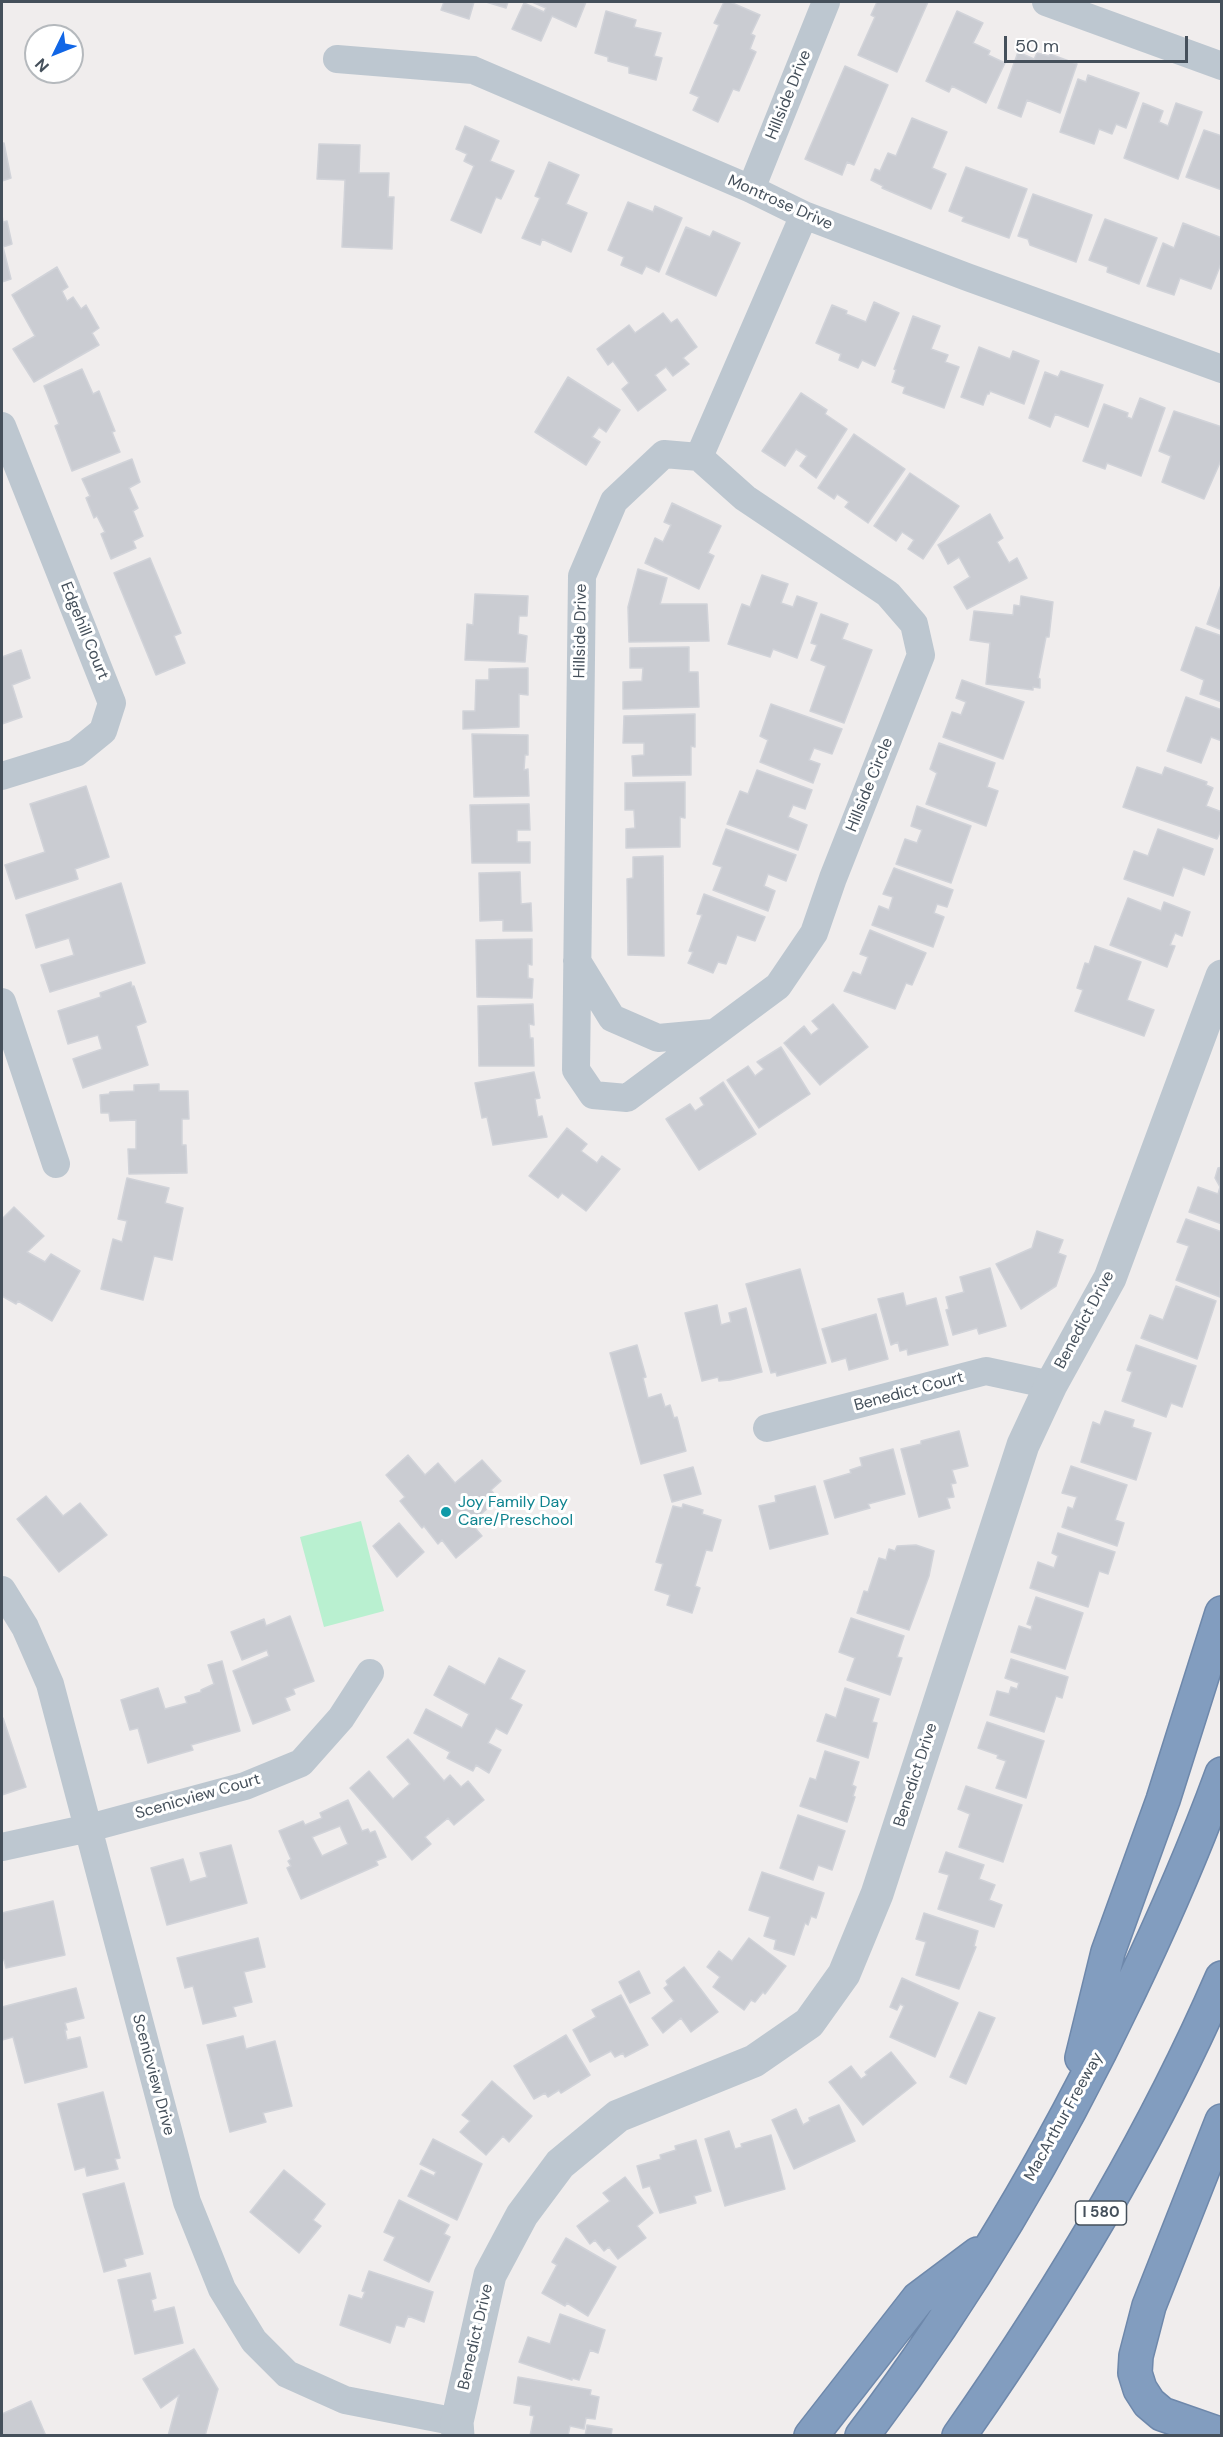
<!DOCTYPE html>
<style>
body{margin:0}
#map{position:relative;width:1223px;height:2437px;overflow:hidden;background:#f0eded;font-family:"DM Sans",sans-serif}
canvas{display:block}
.frame{position:absolute;inset:0;border:3px solid #45505b;pointer-events:none}
.north{position:absolute;left:24px;top:24px;width:60px;height:60px;box-sizing:border-box;background:#fff;border:2px solid #b5b9bd;border-radius:50%;rotate:227deg;font-size:16px;font-weight:700;line-height:24px;text-align:center;color:#45505b}
.north::after{content:'';display:block;margin:auto;width:21px;height:27px;background:#1166e6;clip-path:polygon(50% 0,100% 100%,50% 72%,0 100%)}
.scale{position:absolute;left:1004px;top:36px;width:184px;height:27px;box-sizing:border-box;border:3px solid #45505b;border-top:0;padding-left:8px;font-size:18px;line-height:21px;white-space:nowrap;color:#45505b;-webkit-text-stroke:4px #fff;paint-order:stroke}
</style>
<div id="map">
<canvas width="1223" height="2437"></canvas>
<div class="frame"></div>
<div class="north">N</div>
<div class="scale">50 m</div>
</div>
<script>
const c = document.querySelector('canvas').getContext('2d');
c.lineJoin = 'round';
function fillPath(path, color) {
  c.fillStyle = color;
  c.fill(path, 'evenodd');
}
function stroke(path, color, width, dash) {
  c.strokeStyle = color;
  c.lineWidth = width;
  c.lineCap = dash ? 'butt' : 'round';
  c.setLineDash(dash || []);
  c.stroke(path);
}
function drawText(font, color, halo, rows, align = 'center') {
  c.font = font + ' "DM Sans",sans-serif';
  c.lineWidth = 6;
  c.setLineDash([]);
  c.textBaseline = 'middle';
  c.strokeStyle = halo;
  c.fillStyle = color;
  for (const [text, x, y, turn = 0] of rows) {
    c.save();
    c.translate(x, y);
    c.rotate((+turn || 0) * Math.PI / 180);
    c.textAlign = isNaN(turn) ? turn : align;
    if (halo) c.strokeText(text, 0, 0);
    c.fillText(text, 0, 0);
    c.restore();
  }
}
fillPath(new Path2D(`
 M361 1521 384 1611 324 1627 300 1537Z`), '#b9f0d0');
const building = new Path2D(`
 M444 2H474L469 19 441 10Z
 M486 2H508L506 8Z
 M532 2H586L576 27 552 16 541 41 512 29 524 3 544 12 546 8Z
 M724 2H730L760 15 751 34 755 36 750 49 756 52 739 91 733 89 718 122 693 110 699 97 690 93 719 25 714 23Z
 M877 2H928L897 72 858 55 875 17 871 15Z
 M606 11 636 20 634 27 661 33 654 56 662 58 656 80 629 73V67L608 61V57L595 53Z
 M957 11 983 23 973 43 990 51 988 55 1005 63 986 103 952 86 949 92 926 81Z
 M1018 52 1034 59 1037 53 1049 56 1050 54 1077 64 1060 113 1027 100 1021 117 998 108Z
 M845 66 888 85 854 165 847 162 842 175 805 159Z
 M1088 75 1139 93 1126 128 1116 124 1112 134 1099 129 1094 144 1060 132 1078 79 1086 82Z
 M1143 103 1163 111 1159 122 1168 126 1176 103 1202 112 1178 179 1124 158Z
 M912 118 947 132 932 168 946 174 931 209 882 188 883 186 871 180 875 169 880 171 888 153 896 156Z
 M465 126 499 141 490 161 514 171 501 199 496 197 481 233 451 220 474 166 464 161 467 154 456 149Z
 M1204 130 1222 136V190L1186 177Z
 M2 143H4L11 178 2 181Z
 M319 144 360 145 359 173H389L388 197H394L392 249 342 247 345 180 317 179Z
 M549 162 579 175 566 204 587 213 571 252 542 239 540 245 522 238 540 198 535 196Z
 M966 167 1027 189 1009 238 962 221 964 217 949 211Z
 M1033 194 1092 215 1076 262 1030 245 1028 239 1018 236Z
 M628 202 653 212 655 206 682 218 659 272 646 266 642 274 621 265 624 257 608 250Z
 M2 215 3 222 7 221 12 244 3 247 11 279 2 282Z
 M1105 219 1157 238 1139 284 1107 272 1108 267 1089 260Z
 M1183 223 1222 238V261L1211 289 1180 278 1174 295 1147 286 1163 243 1174 248Z
 M686 227 710 237 713 231 740 243 716 296 666 274Z
 M57 267 68 287 62 291 67 301 73 297 81 309 86 305 99 328 92 333 99 345 34 382 13 349 35 336 12 295Z
 M874 302 899 313 875 366 862 360 858 368 839 360 841 354 816 343 832 305 847 311 846 314 866 322Z
 M663 313 671 323 677 319 697 347 683 358 689 364 673 376 666 367 655 375 666 390 638 411 622 389 629 383 613 361 608 365 597 349 629 325 635 333Z
 M913 316 940 326 931 349 948 355 945 362 959 367 944 408 903 393 905 387 892 382 896 370 894 369Z
 M979 347 1010 359 1013 351 1039 361 1024 404 990 391 989 394H987L983 405 961 397Z
 M82 369 93 394 99 391 115 431 112 432 120 452 72 471 55 426 59 424 44 386Z
 M1061 371 1103 385 1088 427 1055 414 1050 427 1029 418 1045 372 1058 377Z
 M568 377 620 410 606 432 599 427 592 437 600 442 586 465 535 432Z
 M801 393 827 410 825 414 847 429 816 478 800 466 807 456 796 449 785 466 762 451Z
 M1140 398 1165 408 1141 476 1107 463 1105 469 1083 461 1104 404 1128 413 1127 417 1132 419Z
 M1174 411 1222 427V458L1204 499 1162 482 1171 456 1159 451Z
 M854 434 905 469 868 523 845 507 849 502 837 494 834 499 818 488Z
 M132 459 140 482 129 488 138 508 133 511 143 536 133 541 136 548 111 559 101 534 105 532 97 516 94 518 86 498 90 496 82 479Z
 M910 473 959 506 923 559 908 549 914 540 902 532 896 541 874 526Z
 M672 503 721 526 708 553 714 556 699 589 645 563 655 538 663 542 671 525 664 522Z
 M990 514 1003 538 997 542 1009 563 1017 558 1027 578 967 609 954 587 970 577 959 557 948 564 938 545Z
 M150 558 181 633 174 636 185 663 156 675 114 573Z
 M638 569 667 578 660 604H707L709 641 629 642 628 607Z
 M762 575 788 584 781 603 793 607 797 596 817 603 797 658 773 649 770 657 728 644 742 604 750 607Z
 M1222 582V630L1207 624Z
 M475 594 528 596 527 616H519L518 634 527 636 525 662 465 660 467 624 473 625Z
 M1021 596 1053 602 1049 637H1046L1038 678 1040 679V688L1033 687V690L986 684 990 643 970 640 974 611 1013 615 1014 605 1020 606Z
 M821 614 848 624 842 639 872 650 844 723 810 711 826 666 811 660 817 645 811 643Z
 M1196 627 1222 636V702L1200 694 1204 680 1181 670Z
 M689 647V672H698L699 707 623 709V682L642 681 643 668H630V648Z
 M21 650 30 678 12 685 22 717 2 724V657Z
 M528 668V695L519 694V727L463 729V711H475L476 680H489V669Z
 M962 680 1024 702 1003 759 943 737 952 712 961 715 966 702 956 698Z
 M1186 697 1222 710V741L1211 737 1201 763 1167 751Z
 M771 704 842 729 832 754 814 748 809 760 820 764 813 783 760 762 768 740 760 736Z
 M695 714V747L691 746V775L633 776 632 756 644 755V743H623L624 716Z
 M472 734 528 735V755H525L524 770 528 769 529 796 474 797Z
 M939 743 995 763 987 787 998 791 986 826 926 804 937 773 930 769Z
 M1137 767 1162 775 1165 767 1207 782 1206 785 1213 788 1206 806 1222 812V828L1217 839 1123 807Z
 M757 770 812 790 805 809 793 805 788 817 807 825 798 850 727 824 740 791 748 794Z
 M685 782V818L680 817V847L626 848V829L635 828 634 810H625V783Z
 M86 786 109 857 75 869 78 879 16 899 5 865 45 852 30 804Z
 M529 804 530 830H517V842H530V863H472L470 805Z
 M917 806 971 826 951 883 896 864 905 839 917 843 922 830 911 826Z
 M726 829 796 855 786 881 768 874 764 886 775 891 768 911 713 890 722 867 713 864Z
 M1158 829 1213 849 1204 875 1183 867 1173 896 1124 879 1134 851 1148 856Z
 M663 856 664 956 628 955 627 879 633 878V857Z
 M894 868 953 890 947 907 937 904 934 913 944 917 933 947 872 925 879 906 889 910 893 897 883 894Z
 M520 872 521 904 531 903 532 931H503V920L480 921 479 873Z
 M121 883 145 963 50 992 41 965 74 955 69 938 36 948 26 915Z
 M704 894 765 917 755 941 737 935 726 964 718 962 713 973 688 963 693 952 689 951 702 915 697 914Z
 M1128 898 1161 911 1164 902 1190 912 1182 936 1175 933 1170 945 1175 946 1167 967 1110 945Z
 M870 930 926 953 912 985 906 983 895 1009 844 991 853 972 861 975 868 957 860 954Z
 M532 939V965L528 964V978L533 979 532 998 477 997 476 940Z
 M1095 946 1141 962 1127 1000 1154 1010 1144 1036 1075 1011 1083 990 1077 988 1085 963 1089 964Z
 M131 982 132 987 134 986 146 1022 136 1026 148 1065 83 1088 73 1059 102 1049 98 1035 68 1044 58 1011 101 997 100 993Z
 M533 1004 534 1025 529 1024 530 1038H533L534 1066H479L478 1006Z
 M833 1004 868 1047 820 1085 784 1043 804 1026 811 1035 819 1029 812 1021Z
 M781 1047 810 1094 759 1128 727 1080 748 1066 755 1076 764 1069 757 1062Z
 M534 1072 540 1098 535 1099 538 1117 542 1116 547 1137 493 1145 487 1117 482 1118 475 1083Z
 M723 1082 756 1134 699 1170 666 1119 690 1104 695 1111 704 1105 700 1098Z
 M159 1084V1091H188L189 1119H182V1145H186L187 1173 129 1174 128 1149H136V1120L110 1121 109 1113H101L100 1095 109 1094 110 1092 134 1091V1085Z
 M567 1128 587 1144 581 1151 597 1163 602 1156 620 1169 586 1211 562 1193 558 1198 529 1176Z
 M1222 1167V1224L1189 1212 1198 1187 1218 1194 1220 1187 1215 1178 1218 1168Z
 M127 1178 169 1188 165 1203 183 1208 172 1260 154 1256 143 1300 101 1289 113 1239 122 1242 127 1221 118 1219Z
 M14 1207 44 1236 27 1252 45 1262 51 1254 80 1271 52 1321 18 1301 16 1304 2 1296V1219Z
 M1186 1219 1222 1232 1220 1297 1176 1280 1189 1246 1177 1242Z
 M1037 1231 1063 1240 1058 1253 1066 1256 1056 1286 1021 1309 996 1264 1032 1248Z
 M990 1268 1006 1326 979 1334 977 1328 953 1335 946 1310 949 1309 946 1297 964 1292 960 1277Z
 M800 1269 826 1363 777 1376 776 1372 771 1373 746 1284Z
 M1176 1286 1216 1301 1197 1359 1141 1338 1150 1315 1163 1320Z
 M903 1293 906 1306 936 1298 948 1345 908 1355 907 1349 900 1351 898 1342 891 1345 878 1299Z
 M717 1305 721 1325 731 1322 729 1313 746 1308 762 1372 730 1380 719 1381 718 1377 702 1381 685 1313Z
 M876 1314 888 1359 849 1370 846 1358 832 1362 822 1329Z
 M637 1345 646 1377 643 1378 648 1398 661 1394 665 1407 670 1405 674 1418 677 1417 686 1451 641 1464 610 1353Z
 M1136 1345 1196 1366 1182 1407 1171 1403 1166 1417 1122 1401 1132 1372 1127 1370Z
 M1105 1411 1134 1420 1132 1427 1151 1433 1136 1480 1081 1462 1093 1422 1100 1425Z
 M959 1431 968 1466 952 1470 956 1483 951 1484 954 1497 947 1498 950 1508 919 1517 901 1449 921 1444V1441Z
 M893 1449 905 1494 868 1504 870 1508 835 1518 824 1481 851 1473 850 1470 862 1466 860 1458Z
 M408 1455 425 1475 438 1463 455 1483 482 1460 501 1481 491 1490 498 1499 471 1523 482 1536 456 1558 442 1540 438 1544 424 1526 422 1528 400 1501 405 1497 386 1475Z
 M1071 1466 1127 1485 1115 1520 1124 1523 1117 1546 1062 1527 1068 1507 1073 1509 1077 1497 1062 1493Z
 M693 1467 701 1494 672 1502 664 1475Z
 M815 1486 828 1534 770 1549 759 1506 776 1502 775 1496Z
 M46 1496 63 1516 80 1503 107 1535 59 1572 17 1519Z
 M683 1504 703 1510 702 1514 721 1520 712 1551 706 1550 695 1586 700 1588 692 1613 667 1605 670 1595 655 1590 663 1564 656 1562 673 1506 682 1508Z
 M399 1523 424 1552 397 1577 373 1546Z
 M1058 1533 1115 1552 1108 1574 1099 1571 1088 1607 1030 1588 1038 1562 1054 1568 1058 1556 1052 1553Z
 M916 1545 934 1551 929 1576 909 1630 857 1613 864 1591 868 1592 879 1558 886 1560 889 1549 895 1551 897 1546Z
 M1036 1597 1083 1613 1065 1669 1011 1652 1019 1626 1031 1630 1032 1626 1027 1624Z
 M290 1616 314 1681 293 1689 295 1694 285 1698 290 1710 253 1724 233 1671 269 1656 267 1650 242 1660 231 1632 264 1619 266 1626Z
 M851 1618 904 1636 897 1657 902 1658 890 1695 847 1680 855 1658 839 1652Z
 M499 1658 525 1671 510 1699 522 1705 507 1734 496 1728 488 1743 501 1750 489 1773 476 1765 473 1771 447 1758 450 1752 414 1733 426 1709 462 1728 469 1714 434 1695 449 1666 485 1685Z
 M1011 1659 1068 1677 1062 1698 1056 1696 1044 1732 990 1715 997 1691 1009 1694 1011 1687 1017 1689 1019 1683 1005 1678Z
 M222 1661 240 1731 191 1745 193 1750 148 1763 138 1728 130 1730 121 1700 158 1688 165 1709 187 1703 185 1697 201 1692V1690L214 1684 208 1665Z
 M845 1688 879 1699 872 1722 877 1723 868 1758 817 1741 826 1714 836 1718Z
 M3 1718 26 1787 2 1795V1719Z
 M987 1722 1044 1741 1026 1798 996 1788 1006 1761 997 1758 998 1755 978 1748Z
 M408 1739 444 1781 450 1775 461 1787 468 1781 484 1800 454 1825 448 1818 425 1837 431 1844 412 1860 350 1788 369 1771 393 1799 410 1784 387 1757Z
 M825 1751 859 1762 852 1785 856 1787 853 1796 855 1797 847 1822 800 1806 810 1778 816 1780Z
 M966 1786 1022 1805 1003 1862 959 1847 970 1814 958 1809Z
 M348 1800 362 1831 368 1829 370 1833 375 1831 386 1857 376 1861 378 1865 301 1899 287 1868 291 1866 288 1861 291 1859 279 1831 303 1821 305 1825 322 1818 320 1813ZM340 1826 348 1844 322 1856 312 1837Z
 M798 1815 845 1831 832 1870 818 1865 813 1880 780 1868Z
 M231 1845 247 1903 167 1925 151 1868 183 1859 190 1882 207 1877 200 1853Z
 M946 1852 984 1865 979 1879 995 1885 989 1900 1002 1905 994 1927 938 1909 949 1875 939 1872Z
 M762 1872 824 1893 816 1918 811 1916 808 1925 805 1923 794 1955 774 1949 776 1940 764 1936 770 1917 749 1910Z
 M53 1901 65 1955 6 1968 4 1960H2V1913Z
 M924 1913 978 1931 974 1946 976 1947 959 1989 916 1975 926 1942 916 1939Z
 M258 1938 265 1967 244 1972 252 2002 233 2007 236 2016 203 2024 193 1986 185 1988 177 1958Z
 M749 1938 786 1966 765 1994 763 1992 755 2002 751 2000 744 2010 713 1987 720 1977 707 1967 719 1951 732 1961Z
 M684 1967 718 2012 691 2032 681 2018 663 2033 652 2018 674 2001 664 1988 668 1985 666 1981Z
 M639 1971 650 1993 630 2003 619 1982Z
 M902 1978 958 2003 935 2057 890 2037 904 2006 900 2004 897 2010 890 2007Z
 M76 1988 84 2018 65 2023 67 2030H65L67 2040 80 2037 87 2067 25 2083 13 2037 2 2040V2007Z
 M621 1995 648 2045 625 2057 623 2053 615 2057 611 2051 590 2062 573 2030 596 2017 592 2010Z
 M979 2012 995 2018 966 2084 950 2077Z
 M566 2035 590 2075 561 2093 559 2090 548 2097 545 2093 534 2099 514 2066Z
 M243 2036 246 2049 275 2041 292 2106 263 2113 266 2122 230 2132 207 2045Z
 M891 2052 916 2083 863 2125 829 2082 851 2066 861 2079 867 2075 865 2072Z
 M492 2081 532 2116 509 2142 503 2136 486 2155 460 2132 470 2121 462 2115Z
 M103 2092 120 2158 115 2159 118 2169 87 2176 85 2167 75 2170 58 2104Z
 M839 2105 855 2141 794 2169 772 2120 796 2109 803 2125 810 2121 809 2118Z
 M729 2131 735 2149 742 2147 741 2144 771 2135 785 2189 725 2206 705 2139Z
 M433 2139 482 2164 457 2220 408 2196 421 2170 434 2176 436 2172 420 2164Z
 M696 2140 711 2191 694 2196 696 2203 660 2213 650 2186 643 2188 637 2166 661 2159 660 2155 676 2150 675 2146Z
 M284 2170 325 2204 313 2220 321 2226 299 2253 250 2212Z
 M625 2177 653 2213 637 2226 646 2238 618 2259 609 2247 604 2251 595 2240 590 2244 577 2226 610 2201 603 2193Z
 M124 2183 143 2254 124 2259 126 2266 104 2272 83 2194Z
 M399 2200 449 2225 444 2234 450 2237 429 2282 384 2260 395 2237 384 2232Z
 M566 2238 616 2267 588 2316 567 2303 565 2306 542 2293 557 2265 552 2262Z
 M369 2271 433 2292 424 2322 408 2316 404 2327 396 2325 390 2343 340 2325 349 2295 362 2299 365 2292 362 2291Z
 M150 2273 156 2298 151 2300 154 2312 174 2307 183 2343 135 2354 118 2280Z
 M560 2314 605 2330 598 2353 590 2350 579 2380 572 2378V2380L519 2362 528 2337 550 2344Z
 M194 2349 218 2389 205 2436H168L179 2395 161 2408 143 2379Z
 M518 2377 591 2390 590 2395 599 2397 595 2419 586 2418 584 2429 570 2426 568 2436H530L534 2416 530 2415 531 2406 514 2403Z
 M31 2401 46 2436H2V2414Z
 M587 2425 612 2429 611 2436H585Z`);
fillPath(building, '#caccd2');
stroke(building, '#d1d3d9', 1.5);
const motorway = new Path2D(`
 M1082 2058 1108 1952 1163 1800 1222 1613
 M1222 2121 1149 2306 1136 2356 1135 2373 1140 2389 1149 2403 1162 2414 1222 2435
 M811 2436 918 2299 978 2254
 M862 2436C967 2298 1055 2148 1129 1992 1163 1921 1195 1848 1222 1774
 M959 2436C1060 2292 1152 2139 1222 1978`);
stroke(motorway, '#6e88ab', 36);
stroke(new Path2D(`
 M1046 2 1222 66
 M337 59 473 70 751 189 804 215 967 277 1222 369
 M751 189 826 2
 M2 426 112 703 103 731 76 753 2 776
 M699 457 745 498 888 594 914 624 921 655 833 878 814 933 778 986 627 1098 593 1095 576 1070 582 576 614 501 664 454 699 457 804 215
 M577 961 612 1018 658 1038 713 1033
 M2 1002 56 1164
 M767 1428 986 1371 1051 1385
 M2 1590 25 1627 50 1684 187 2202 222 2289 254 2341 287 2374 345 2400 457 2422
 M2 1847 89 1828 245 1786 301 1763 341 1718 370 1673`), '#bdc7d0', 28);
stroke(new Path2D(`
 M458 2436 457 2422 490 2275 522 2215 560 2164 618 2116 754 2061 809 2023 844 1974 877 1894 1023 1445 1051 1385 1110 1278 1222 976`), '#bdc7d0', 33);
stroke(motorway, '#829dbf', 33);
for (const [x, y, r, color] of [
 [446,1512,6,"#0f9aa8"]
]) {
  const dot = new Path2D();
  dot.arc(x, y, r, 0, 2 * Math.PI);
  c.fillStyle = color;
  c.fill(dot);
  stroke(dot, '#fff', 2);
}
for (const [x, y, w] of [
 [1101,2213,51]
]) {
  const box = new Path2D();
  box.roundRect(x - w / 2, y - 12, w, 24, 4.5);
  c.fillStyle = '#fff';
  c.fill(box);
  stroke(box, '#45505b', 1.5);
}
drawText('bold 15px', '#45505b', null, [
 ["I 580",1101,2213]
]);
drawText('16px', '#45505b', '#fff', [
 ["Hillside Drive",789,95,-68],
 ["Montrose Drive",780,203,24],
 ["Edgehill Court",84,631,68],
 ["Hillside Drive",581,631,-89],
 ["Hillside Circle",870,785,-68],
 ["Benedict Drive",1085,1320,-62],
 ["Benedict Court",909,1392,-15],
 ["Benedict Drive",916,1775,-72],
 ["Scenicview Court",198,1797,-16],
 ["Scenicview Drive",153,2075,75],
 ["MacArthur Freeway",1064,2117,-61],
 ["Benedict Drive",476,2337,-77]
]);
drawText('16px', '#0d838f', '#fff', [
 ["Joy Family Day",458,1503],
 ["Care/Preschool",458,1521]
], 'left');
</script>
